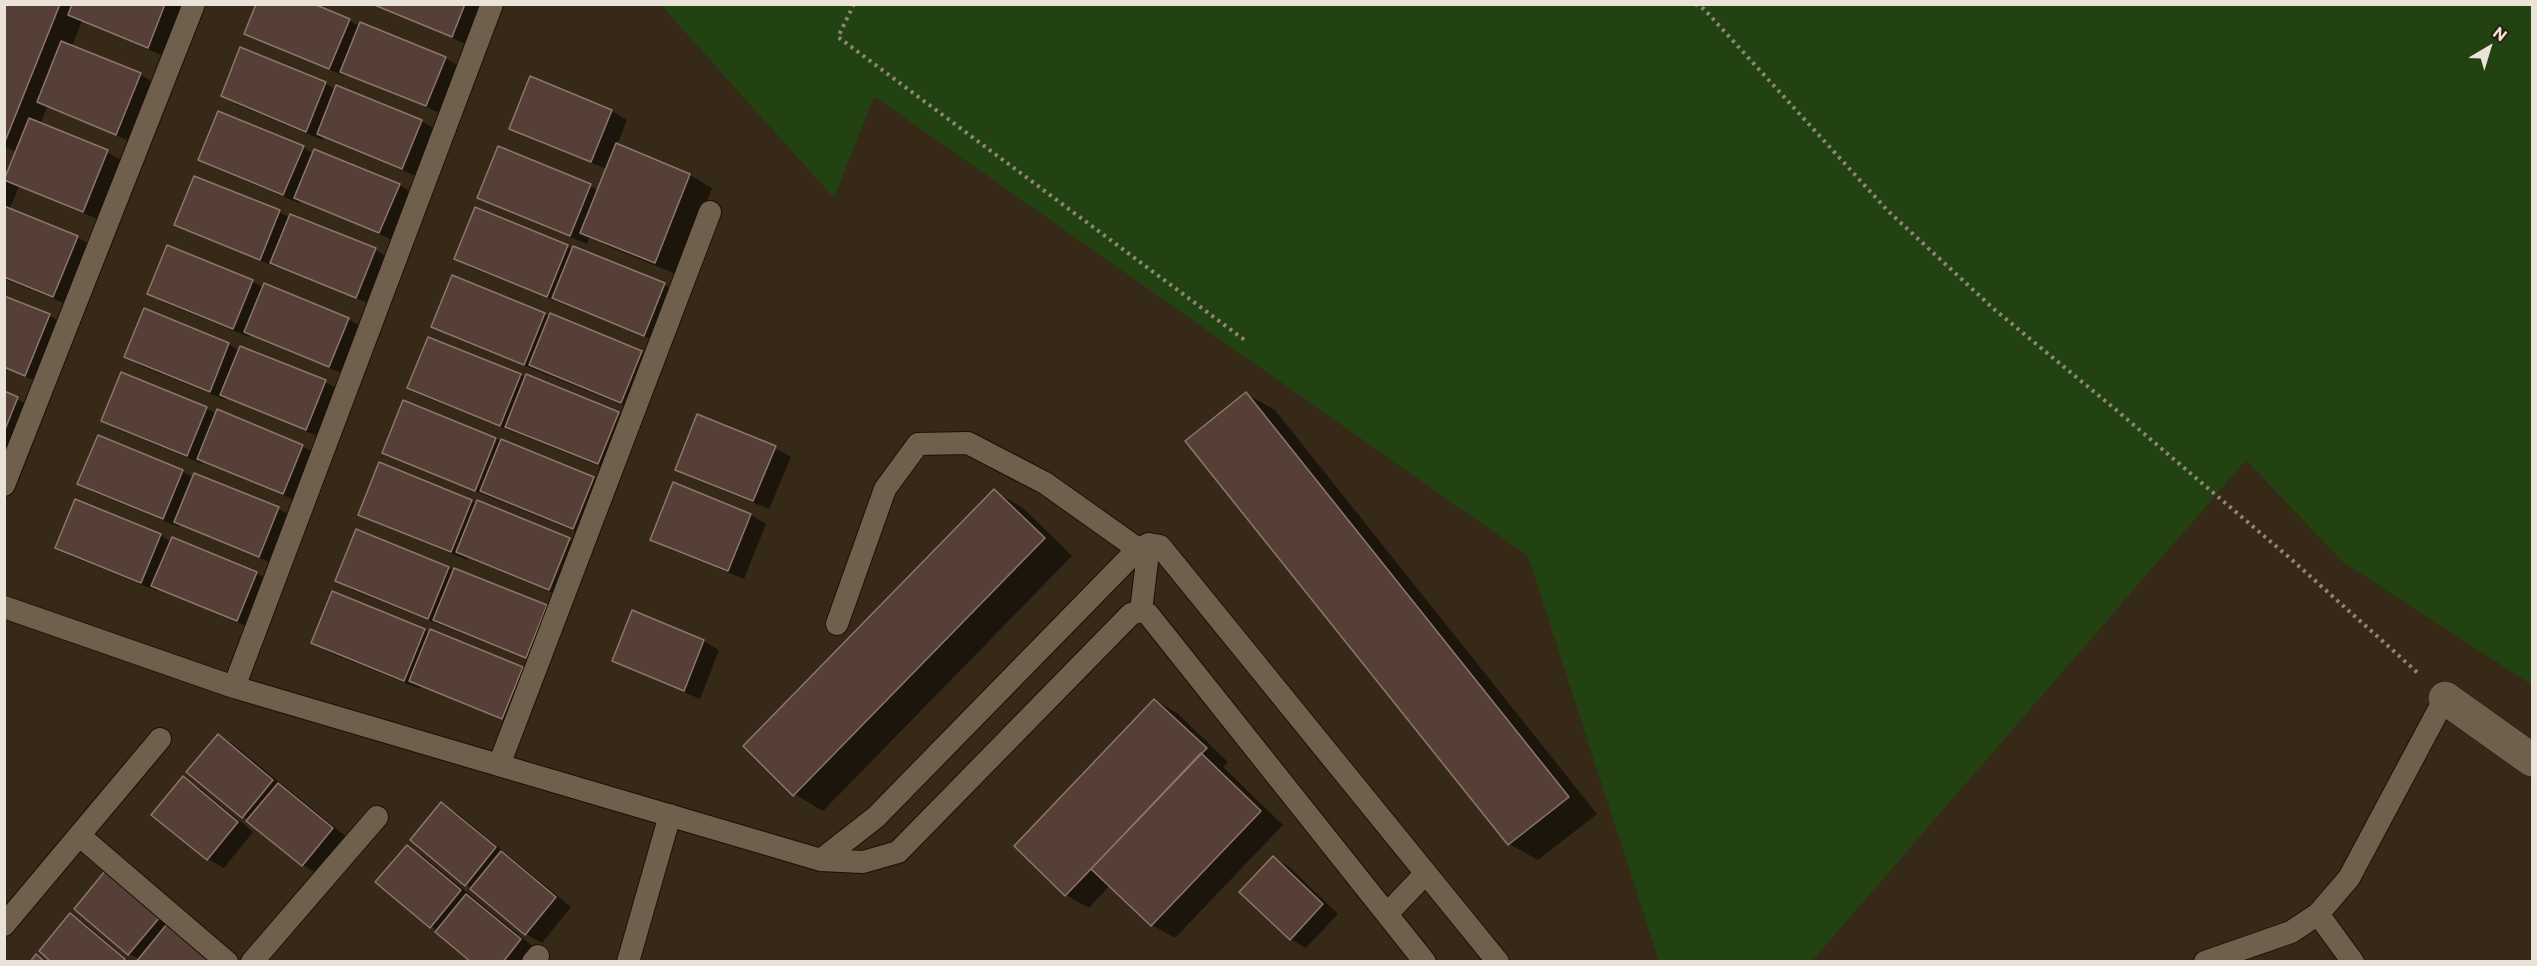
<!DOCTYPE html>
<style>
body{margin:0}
#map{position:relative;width:2537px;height:966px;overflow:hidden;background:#362918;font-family:Commissioner,sans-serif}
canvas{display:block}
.frame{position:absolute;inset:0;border:6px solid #ebe2d8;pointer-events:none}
.north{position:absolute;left:2459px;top:18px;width:60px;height:60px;-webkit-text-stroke:4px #2c1f0f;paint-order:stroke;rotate:38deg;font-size:16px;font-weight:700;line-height:24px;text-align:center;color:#ebe2d8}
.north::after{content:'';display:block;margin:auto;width:21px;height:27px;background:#ebe2d8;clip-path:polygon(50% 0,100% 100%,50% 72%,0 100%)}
</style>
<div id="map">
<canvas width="2537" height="966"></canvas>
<div class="frame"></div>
<div class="north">N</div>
</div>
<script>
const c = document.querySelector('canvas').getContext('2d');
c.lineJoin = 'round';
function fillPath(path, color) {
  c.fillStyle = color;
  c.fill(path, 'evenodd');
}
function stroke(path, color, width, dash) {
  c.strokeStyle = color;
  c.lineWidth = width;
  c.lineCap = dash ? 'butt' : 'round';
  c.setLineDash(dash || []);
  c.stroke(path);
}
fillPath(new Path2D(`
 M661 5H2532V685L2343 562 2246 460 1812 961H1659L1528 556 874 96 834 198Z`), '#234212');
fillPath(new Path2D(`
 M4 4H185L164 56 82 21 72 46 141 75 156 84 132 142 47 107 40 125 107 152 123 161 100 220 19 187 9 210 77 237 93 246 69 305 4 279V172L8 174 17 152 4 147Z
 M373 4H485L468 45Z
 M349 20 360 27 445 58 461 67 442 114 347 73 345 76 262 42 246 33Z
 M325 83 336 90 421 121 437 130 418 177 323 137 322 140 238 105 222 96Z
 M612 111 627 120 617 145 690 175 712 188 678 275 605 245 589 237 587 244 495 206 479 197 499 148 599 190 607 169 526 137 511 128Z
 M303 147 314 154 399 185 415 194 395 241 301 200 299 203 216 169 200 160Z
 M279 212 290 218 375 250 391 259 372 305 277 265 276 267 192 233 176 224Z
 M567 247 665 285 680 294 661 343 472 268 456 259Z
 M252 281 264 288 348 319 364 328 346 375 250 335 249 337 165 303 149 294Z
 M4 297 50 316 65 325 41 383 4 368Z
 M544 314 641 352 657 361 637 411 448 335 433 326Z
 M228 344 240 351 325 382 341 391 322 438 227 397 226 400 141 366 125 357Z
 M520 375 618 414 634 423 614 472 425 397 409 388Z
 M4 393 33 407 4 464Z
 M1246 394 1275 410 1597 814 1538 860 1509 844Z
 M404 402 593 478 609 487 589 537 400 461 384 452Z
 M206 408 217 414 302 446 318 455 299 502 204 461 203 464 119 430 103 421Z
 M775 448 791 457 769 509 692 478 677 469Z
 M182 471 194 478 195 475 279 509 294 518 276 565 180 524 179 527 95 493 79 484Z
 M674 484 751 515 766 524 744 579 667 548 651 539Z
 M994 491 1023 508 1072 556 823 811 794 794Z
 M471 501 569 540 585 549 565 598 468 558 467 560 376 523 360 514Z
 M160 535 171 542 256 573 272 582 253 629 158 588 157 591 73 557 57 548Z
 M448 568 546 607 562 616 542 665 352 590 337 580Z
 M633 612 704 641 719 650 700 699 629 669 614 660Z
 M424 630 523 668 538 677 518 727 421 686 420 689 328 652 313 642Z
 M1155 700 1178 714 1228 762 1223 767 1283 825 1175 938 1152 925 1110 885 1089 908 1066 895Z
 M218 736 234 745 348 838 318 874 303 865 243 816Z
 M183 778 199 787 253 832 224 868 208 859Z
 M442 804 457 813 571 907 542 943 526 934 412 840Z
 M407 847 423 856 536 949 526 962H474L431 926Z
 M1274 858 1289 867 1338 914 1306 948 1290 939Z
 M105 873 183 935 139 959 129 954Z
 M70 915 86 924 130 962H53Z`), '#0007');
const building = new Path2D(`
 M4 4H60L4 144Z
 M72 4H165L148 48 68 15Z
 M256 4H314L350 19 329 69 244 34Z
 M372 4H465L452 37Z
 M360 22 446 57 426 106 340 72Z
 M61 41 141 73 116 135 37 102Z
 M240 47 326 82 306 132 221 96Z
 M530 76 612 110 591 162 509 129Z
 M336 85 422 120 402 169 317 134Z
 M218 111 304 146 283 195 198 160Z
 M29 118 108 150 83 212 4 180Z
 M616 143 690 174 655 263 580 233Z
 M498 146 591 184 570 236 477 198Z
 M314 149 400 184 379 233 294 198Z
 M194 176 280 210 260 260 174 225Z
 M4 206 78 236 53 297 4 277Z
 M475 207 568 245 547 297 454 259Z
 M290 214 376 248 356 298 270 263Z
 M167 245 253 280 233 329 147 294Z
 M573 246 665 283 644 336 552 298Z
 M452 275 545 313 524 365 431 327Z
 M264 283 349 318 329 367 244 332Z
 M4 296 50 314 25 376 4 367Z
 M144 308 229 343 210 392 124 357Z
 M550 313 642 351 621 403 529 365Z
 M428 337 521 374 500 426 407 388Z
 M240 346 326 380 306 430 220 395Z
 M121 372 207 407 187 456 101 421Z
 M526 374 619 412 598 464 505 427Z
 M4 391 18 397 4 432Z
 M1246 392 1569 797 1508 845 1185 441Z
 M403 400 496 438 475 491 382 453Z
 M217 409 303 445 283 494 197 459Z
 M697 414 776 446 753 501 675 470Z
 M98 435 183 470 163 519 77 484Z
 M501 439 594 477 573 529 480 491Z
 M379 462 472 500 451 552 358 515Z
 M194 473 279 507 259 557 174 522Z
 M673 482 751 514 728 571 650 540Z
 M994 489 1045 538 793 796 743 746Z
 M75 499 161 534 141 583 55 548Z
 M477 500 570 538 549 590 456 552Z
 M356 529 449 567 428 619 335 581Z
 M172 537 257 572 237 621 151 586Z
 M454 568 547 605 526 658 433 620Z
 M332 591 425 629 404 681 311 643Z
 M632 610 704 640 684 691 612 661Z
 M430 629 523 667 502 719 409 681Z
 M1154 699 1207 748 1065 896 1014 846Z
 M218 734 273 780 242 818 186 772Z
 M1201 753 1261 811 1151 926 1091 869Z
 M183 776 238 822 207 860 151 815Z
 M278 783 333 828 302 866 246 821Z
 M441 802 496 847 465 886 410 840Z
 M407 845 461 890 430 928 375 882Z
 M501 851 556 897 525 935 470 889Z
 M1273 856 1323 904 1290 940 1239 892Z
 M105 871 160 917 128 955 74 909Z
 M466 894 521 939 503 962H471L435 932Z
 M70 913 125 959 123 962H51L39 951Z
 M167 924 212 962H136Z
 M36 954 45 962H30Z`);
fillPath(building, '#553f37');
stroke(building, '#8e766c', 1.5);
const lane = new Path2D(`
 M4 485 194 4
 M4 607 234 687 821 860 863 862 898 852 1131 614 1141 611 1148 614 1425 962
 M1141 611 1149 544
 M837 624 885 489 918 444 968 443 1045 483 1138 549
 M234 687 492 4
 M499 765 710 212
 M80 836 227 962
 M821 860 876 817 1138 549 1149 544 1160 546 1498 962
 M1387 914 1426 873
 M2318 914 2353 962
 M4 925 160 739
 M252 962 377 817
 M533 962 538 956
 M628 962 670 815
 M2205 962 2291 932 2318 914 2349 878 2445 698`);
const street = new Path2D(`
 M2445 698 2532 760`);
stroke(lane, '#1d1103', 24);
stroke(street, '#1d1103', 34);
stroke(new Path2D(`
 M854 4 838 37 1246 341
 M1695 4 1704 9 1888 211 1995 310 2115 409 2291 559 2418 673`), '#908578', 4, [3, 4.5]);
stroke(lane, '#6f604e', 22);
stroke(street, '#6f604e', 33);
</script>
